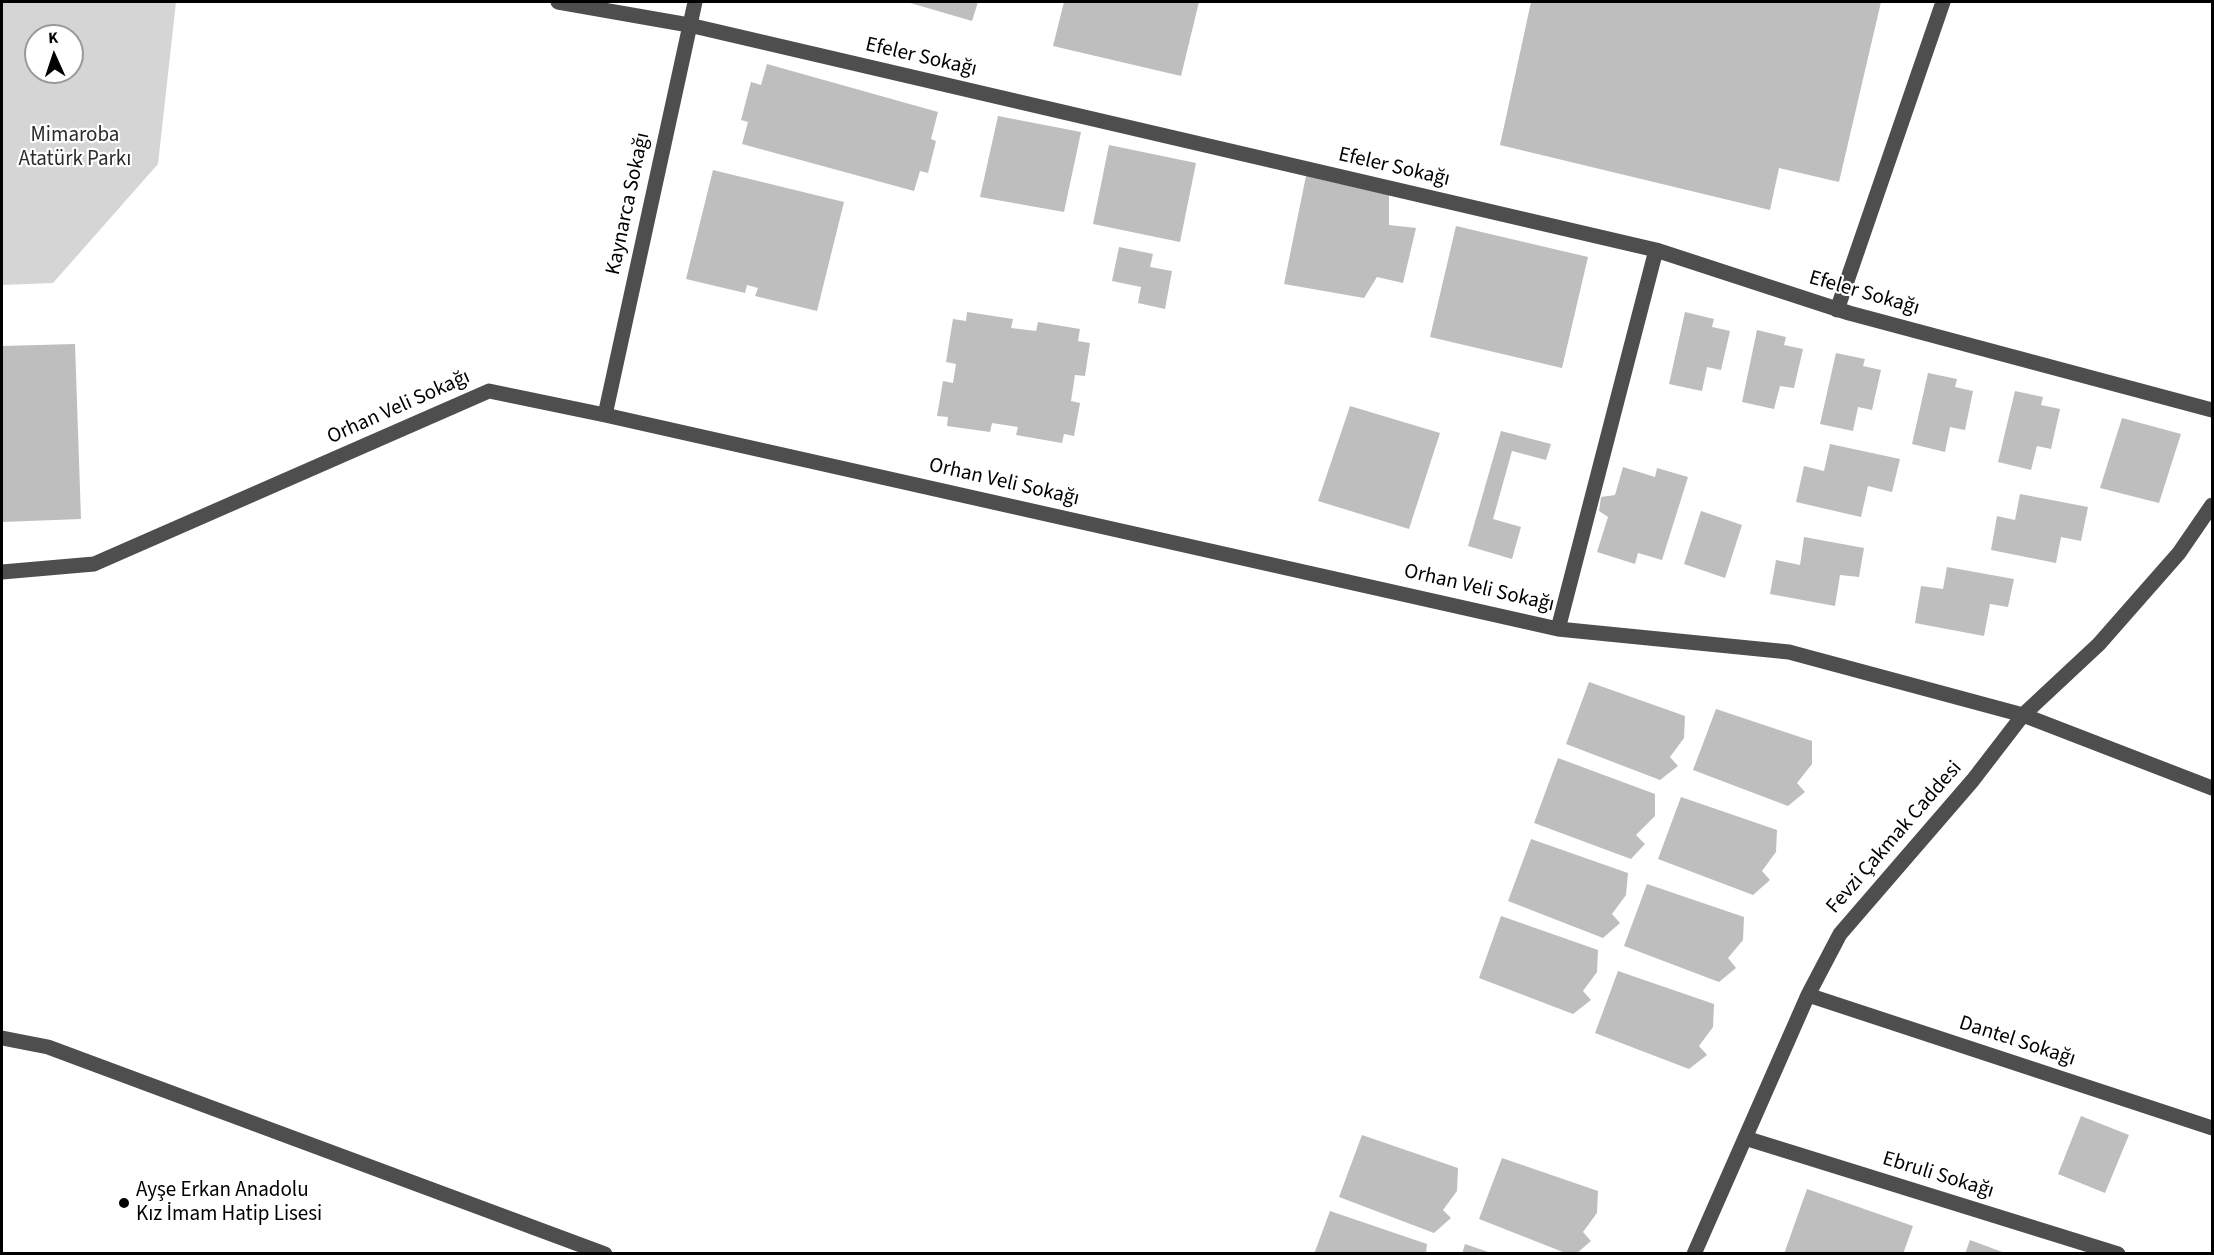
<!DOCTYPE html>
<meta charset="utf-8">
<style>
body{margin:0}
#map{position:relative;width:2214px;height:1255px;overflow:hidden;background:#fff;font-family:"Source Sans 3",sans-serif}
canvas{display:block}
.frame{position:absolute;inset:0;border:3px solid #000;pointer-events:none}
.north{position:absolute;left:24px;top:24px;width:60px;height:60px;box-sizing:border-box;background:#fff;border:2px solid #999;border-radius:50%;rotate:357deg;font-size:16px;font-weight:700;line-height:24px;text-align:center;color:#000}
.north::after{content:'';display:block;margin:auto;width:21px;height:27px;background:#000;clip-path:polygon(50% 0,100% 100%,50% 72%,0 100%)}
</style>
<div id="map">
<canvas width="2214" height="1255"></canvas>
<div class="frame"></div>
<div class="north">K</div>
</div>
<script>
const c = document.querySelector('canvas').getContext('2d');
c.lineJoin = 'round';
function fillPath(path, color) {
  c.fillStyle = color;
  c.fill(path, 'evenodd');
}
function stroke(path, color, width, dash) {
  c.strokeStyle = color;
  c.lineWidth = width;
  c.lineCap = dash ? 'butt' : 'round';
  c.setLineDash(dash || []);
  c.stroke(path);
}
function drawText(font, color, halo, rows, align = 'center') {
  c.font = font + ' "Source Sans 3",sans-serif';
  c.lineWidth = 4.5;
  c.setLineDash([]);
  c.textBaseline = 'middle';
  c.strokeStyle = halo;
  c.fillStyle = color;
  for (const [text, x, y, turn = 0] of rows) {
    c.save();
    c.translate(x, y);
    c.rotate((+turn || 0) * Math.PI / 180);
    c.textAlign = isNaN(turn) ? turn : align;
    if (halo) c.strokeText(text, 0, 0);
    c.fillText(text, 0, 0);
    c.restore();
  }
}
fillPath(new Path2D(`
 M2 2H176L158 164 53 283 2 285ZM36 36H72V72H36Z`), '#d5d5d5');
fillPath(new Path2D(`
 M907 2H978L972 21Z
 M1064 2H1199L1181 76 1053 46Z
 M1531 2H1881L1839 182 1779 168 1770 210 1500 145Z
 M767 64 938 112 931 139 936 141 928 173 920 171 914 191 742 144 748 122 741 120 751 82 761 85Z
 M998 116 1081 132 1064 212 980 197Z
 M1109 145 1196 163 1180 242 1093 224Z
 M713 170 844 202 817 311 755 296 758 288 747 285 745 293 686 279Z
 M1306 176 1389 195V225L1416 228 1403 283 1377 277 1364 298 1284 284Z
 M1456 226 1588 257 1562 368 1430 337Z
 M1119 247 1153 254 1150 267 1172 271 1165 309 1138 303 1141 287 1112 281Z
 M967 312 1013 319 1011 328 1036 331 1038 322 1080 329 1078 341 1090 343 1085 376 1075 375 1071 401 1080 403 1074 436 1064 434 1062 443 1016 435 1018 427 992 423 990 432 947 426 948 417 937 416 943 381 953 383 956 364 946 362 953 319 966 321Z
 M1685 312 1714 319 1712 327 1730 331 1721 370 1707 367 1702 391 1669 384Z
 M1757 330 1786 337 1784 345 1803 349 1794 388 1780 386 1774 409 1742 402Z
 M75 344 81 519 2 522V346Z
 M1836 353 1865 359 1863 366 1881 370 1872 410 1858 407 1853 431 1820 424Z
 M1928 373 1957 379 1955 387 1973 391 1965 430 1950 427 1945 452 1912 444Z
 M2015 391 2043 397 2041 405 2060 409 2051 449 2037 446 2031 470 1998 462Z
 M1350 406 1440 433 1409 529 1318 501Z
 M2122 418 2181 434 2159 503 2100 488Z
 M1501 431 1551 444 1546 460 1512 451 1493 519 1521 527 1512 559 1468 546Z
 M1830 444 1900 459 1892 492 1868 486 1861 517 1796 502 1804 466 1824 471Z
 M1623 467 1655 477 1657 468 1688 477 1662 560 1638 553 1635 564 1597 552 1608 517 1599 511 1601 497 1615 495Z
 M2020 494 2088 507 2081 541 2061 537 2056 563 1991 550 1997 516 2015 520Z
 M1701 511 1742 525 1725 578 1684 564Z
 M1804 537 1864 548 1859 577 1840 575 1835 606 1770 594 1776 560 1800 565Z
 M1947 567 2014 579 2008 607 1990 604 1984 636 1915 623 1921 586 1943 589Z
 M1589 682 1685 716 1684 738 1670 757 1678 766 1660 780 1566 744Z
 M1716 709 1812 741V764L1797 783 1805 792 1788 806 1693 770Z
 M1558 758 1655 794V816L1636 835 1645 844 1631 859 1534 823Z
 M1681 797 1777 830 1776 852 1762 871 1770 880 1753 895 1658 859Z
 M1531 839 1628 873 1626 895 1612 914 1620 923 1603 938 1508 901Z
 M1647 884 1744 917 1743 940 1728 958 1736 968 1719 982 1624 946Z
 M1501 916 1598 950 1597 972 1583 991 1591 1000 1573 1014 1479 978Z
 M1618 971 1714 1004 1713 1027 1699 1046 1707 1055 1689 1069 1595 1033Z
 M2081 1116 2129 1135 2105 1193 2058 1174Z
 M1362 1135 1458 1168 1457 1191 1443 1210 1451 1218 1434 1233 1339 1197Z
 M1502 1158 1598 1191 1597 1213 1583 1232 1591 1241 1576 1254H1568L1479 1219Z
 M1807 1189 1913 1226 1903 1254H1784Z
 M1330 1211 1427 1244 1426 1254H1314Z
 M1970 1240 2005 1253V1254H1965Z
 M1465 1244 1491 1253V1254H1462Z`), '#bebebe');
stroke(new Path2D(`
 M558 2 689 25 1656 250 1849 313 2212 410
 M1837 310 1943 2
 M605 415 695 2
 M2 572 94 564 489 391 605 415 1558 629 1789 652 2023 715 2212 788
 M1558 629 1656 250
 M1808 995 2212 1128
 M2 1038 48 1047 605 1254
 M1745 1138 2118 1254
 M1694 1254 1808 995 1840 934 1973 780 2023 715 2099 644 2179 553 2212 505`), '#4e4e4e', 15);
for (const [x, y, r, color] of [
 [124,1203,6,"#000"]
]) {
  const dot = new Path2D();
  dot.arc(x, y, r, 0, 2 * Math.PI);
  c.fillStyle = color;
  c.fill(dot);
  stroke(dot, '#fff', 2);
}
drawText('21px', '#000', '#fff', [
 ["Efeler Sokağı",921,58,13],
 ["Efeler Sokağı",1394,168,13],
 ["Kaynarca Sokağı",629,204,-78],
 ["Efeler Sokağı",1864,294,16],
 ["Orhan Veli Sokağı",399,408,-24],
 ["Orhan Veli Sokağı",1004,483,13],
 ["Orhan Veli Sokağı",1479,589,13],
 ["Fevzi Çakmak Caddesi",1895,838,-49],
 ["Dantel Sokağı",2017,1042,18],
 ["Ebruli Sokağı",1938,1176,17]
]);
drawText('21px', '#2c2c2c', '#fff', [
 ["Mimaroba",75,136],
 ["Atatürk Parkı",75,160]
]);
drawText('21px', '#000', '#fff', [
 ["Ayşe Erkan Anadolu",136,1191],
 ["Kız İmam Hatip Lisesi",136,1215]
], 'left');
</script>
